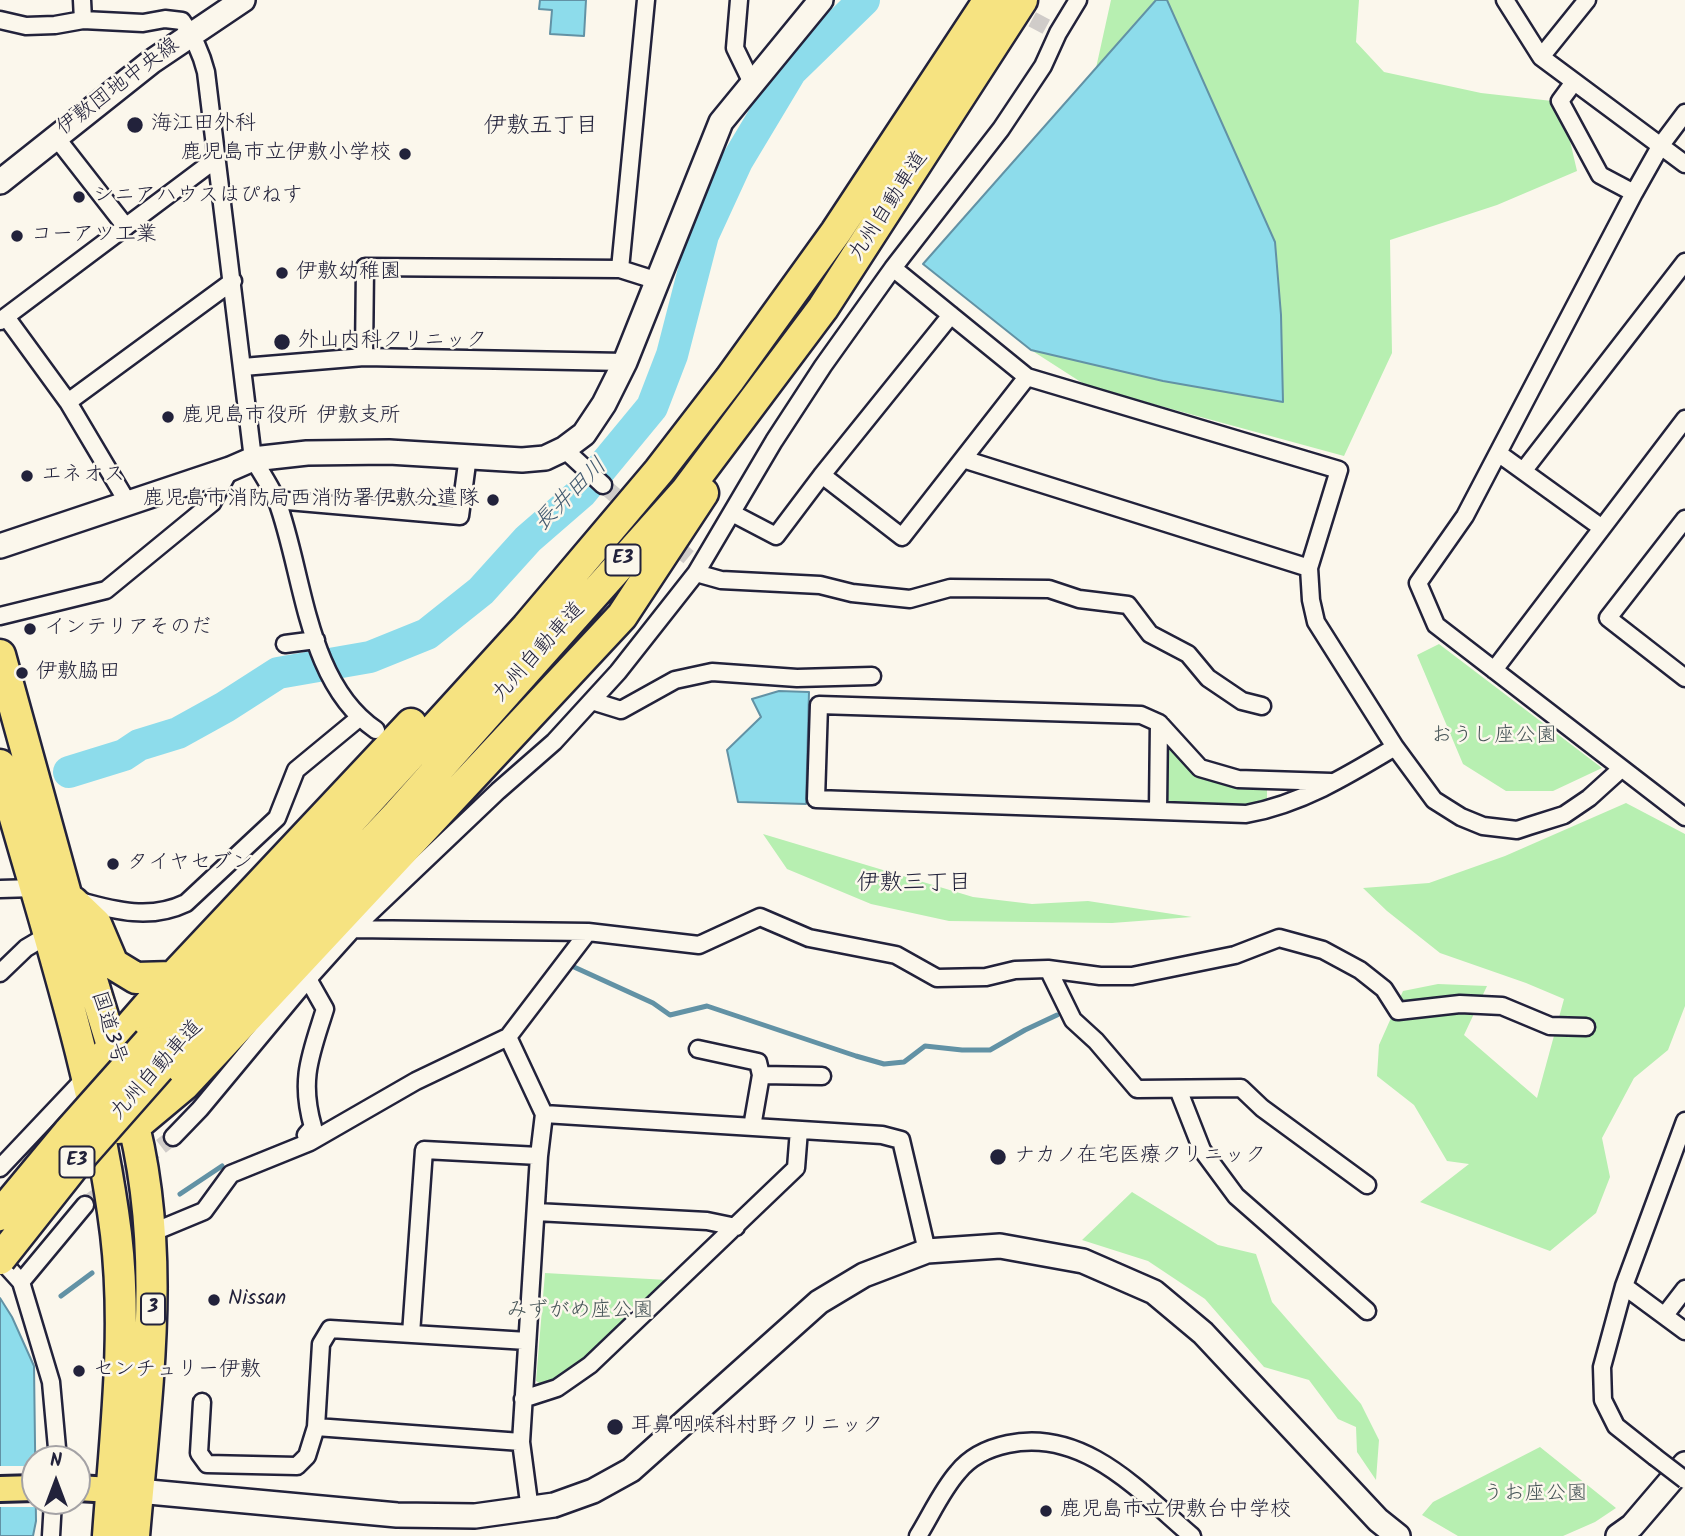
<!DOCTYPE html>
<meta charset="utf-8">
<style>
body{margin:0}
#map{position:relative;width:1685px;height:1536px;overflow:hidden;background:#fbf7ec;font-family:Kalam,sans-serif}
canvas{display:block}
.north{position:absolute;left:21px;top:1445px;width:70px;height:70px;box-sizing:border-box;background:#fbf7ec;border:2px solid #a4a2a5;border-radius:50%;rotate:0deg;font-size:19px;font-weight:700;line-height:28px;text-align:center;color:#22223b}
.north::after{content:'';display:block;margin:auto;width:24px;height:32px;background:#22223b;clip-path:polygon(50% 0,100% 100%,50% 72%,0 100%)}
</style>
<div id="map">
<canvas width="1685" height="1536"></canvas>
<div class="north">N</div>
</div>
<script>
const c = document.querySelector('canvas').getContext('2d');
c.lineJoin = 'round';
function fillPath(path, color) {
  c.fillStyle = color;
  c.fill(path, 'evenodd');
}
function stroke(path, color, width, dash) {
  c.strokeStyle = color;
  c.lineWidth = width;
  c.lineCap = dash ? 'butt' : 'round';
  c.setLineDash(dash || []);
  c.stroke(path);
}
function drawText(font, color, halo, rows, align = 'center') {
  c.font = font + ' Kalam,"Klee One",sans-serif';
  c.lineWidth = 5;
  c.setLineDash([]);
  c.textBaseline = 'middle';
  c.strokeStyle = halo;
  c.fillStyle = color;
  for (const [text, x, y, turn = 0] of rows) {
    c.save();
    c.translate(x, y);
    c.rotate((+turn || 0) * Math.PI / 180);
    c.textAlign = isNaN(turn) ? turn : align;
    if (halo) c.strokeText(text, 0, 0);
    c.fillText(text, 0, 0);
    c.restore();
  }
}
fillPath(new Path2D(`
 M1111 0H1156L1096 68Z
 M1167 0H1359L1356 42 1384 72 1481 93 1561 102 1577 171 1497 205 1390 240 1392 353 1344 456 1087 386 1031 350 1163 381 1283 402 1281 315 1275 242Z
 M1439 644 1602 768 1553 791H1506L1463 764 1417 655Z
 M1169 736 1199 771 1267 785V803L1246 806 1173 805 1165 797Z
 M1626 803 1685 834V1006L1668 1050 1634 1078 1602 1138 1610 1177 1596 1213 1550 1251 1420 1202 1469 1164 1447 1161 1414 1105 1377 1076 1379 1045 1403 991 1438 984 1487 986 1464 1035 1537 1098 1564 999 1526 983 1440 953 1387 911 1363 888 1429 883 1505 856Z
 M763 834 973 897 1032 904 1088 901 1192 917 1112 923 949 921 871 904 787 869Z
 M1132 1192 1218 1245 1256 1254 1272 1302 1361 1404 1379 1440 1376 1480 1357 1452 1356 1427 1338 1419 1309 1380 1264 1367 1205 1299 1148 1261 1082 1240Z
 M545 1273 667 1280 579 1366 544 1386 536 1381Z
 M1540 1447 1616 1508 1595 1522 1563 1536H1458L1422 1515 1433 1502Z`), '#b7efb1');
const water = new Path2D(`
 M540 0H586L584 36 550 34 552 10 539 9Z
 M1156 0H1167L1275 242 1281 315 1283 402 1163 381 1031 350 923 264Z
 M779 691 809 692 806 804 738 802 727 750 761 717 752 699Z
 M0 1298 12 1317 34 1366 36 1521 33 1536H0Z`);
fillPath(water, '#8ddceb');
stroke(water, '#6292a5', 2);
fillPath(new Path2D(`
 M0 1466H35V1501H40V1507H0Z`), '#fbf7ec');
stroke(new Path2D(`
 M574 967 653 1003 670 1015 707 1006 856 1056 884 1064 904 1062 925 1046 962 1050H990L1025 1030 1057 1015
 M180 1194 222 1166
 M61 1296 92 1273`), '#6292a5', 5);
stroke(new Path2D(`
 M69 772 124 755 139 745 178 733 225 707 278 673 370 657 427 634 481 591 528 539 581 493 652 407 672 355 703 235 737 161 791 71 864 0`), '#8ddceb', 32);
stroke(new Path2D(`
 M1011 8 1058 33
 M603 485 699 566
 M85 1205 173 1137`), '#d0ccc9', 16, [16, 8]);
const street = new Path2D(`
 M82 0 83 20
 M739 0 735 48 752 83
 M1505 0 1541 57 1685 164
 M0 20 26 26 55 25 83 20 143 23 165 19 182 21C194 37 201 52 206 72L253 459C261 472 271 487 277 501 304 574 306 683 376 730
 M1541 57 1587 0
 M1574 82 1560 101 1600 175 1634 193
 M1685 113 1661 145 1634 193 1465 516 1418 583 1436 625 1685 817
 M55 136 126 227
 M893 268 1027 377 1339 470 1309 568 1311 600 1316 622 1395 747 1434 800 1461 817 1483 826 1517 830 1529 826 1564 815 1589 798 1621 769
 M620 269 646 0
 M6 317 68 402 128 503
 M0 321 216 159
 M364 357 365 267 620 269 658 281
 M243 367 364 357 625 362
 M68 402 233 281
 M564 449 603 485
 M1498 453 1602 528
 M963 459 1309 568
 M1524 470 1685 262
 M822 475 902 537 1027 377
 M276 500 460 516 468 456
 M732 513 776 536 822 475 951 315
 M1685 519 1608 618 1685 678
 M696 573 721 580 820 585 852 593 910 599 950 588 1049 589 1079 599 1128 605 1150 634 1188 654 1208 678 1242 701 1262 706
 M0 616 106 590 212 503 230 469
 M285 644 316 640
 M1494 670 1685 419
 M592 701 621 710 675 680 712 672 797 678 872 676
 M1159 723 1200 768 1238 779 1331 782
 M1158 810 1159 723 1141 715 819 705 816 799 1246 814C1301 804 1347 776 1395 747
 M0 889 35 888
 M80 901C116 911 151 920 186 903L277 818 296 770 359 718
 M353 929 588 932 699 945 760 917 809 938 896 955 937 978 986 977 1015 970 1048 969 1100 976H1132L1235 955 1279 938 1323 950 1360 970 1384 989 1398 1011 1460 1004 1502 1006 1550 1026 1586 1027
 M1048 969 1073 1020 1096 1041 1137 1089 1241 1088 1262 1108 1367 1185
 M0 973 26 948 48 935
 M508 1037 544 1114 539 1156 521 1442 530 1510
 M698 1049 758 1062 761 1075 752 1127
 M761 1075 822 1076
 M1178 1089 1202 1150 1236 1196 1367 1311
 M544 1114 882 1135 901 1140 927 1251
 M173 1137 200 1109 308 979
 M310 1142 306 1135 313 1127C299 1079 311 1054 325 1009L308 979 353 929 498 791 554 742 618 672 696 573 774 441 823 366 893 268 1001 129 1043 66 1058 33 1078 0
 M0 1168 87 1076
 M536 1212 707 1221 736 1227
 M151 1233 204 1211 231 1174 310 1142 416 1081 508 1037 588 932
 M0 1259 21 1282 51 1382 58 1459
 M21 1282 85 1205
 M1624 1286 1685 1331
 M1665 1315 1685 1289
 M411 1334 424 1150 539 1156
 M523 1399 557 1388 590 1365 796 1168 799 1130
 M202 1402 199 1453 207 1464 297 1466 307 1456 316 1427 321 1344 330 1329 527 1341
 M316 1427 521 1442
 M1655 1457 1616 1426 1603 1400 1602 1367 1624 1286 1685 1121
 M51 1536 53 1501
 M918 1536C931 1515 942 1490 958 1472 970 1457 989 1448 1008 1444 1084 1428 1139 1491 1192 1536`);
const secondary = new Path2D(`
 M0 182 151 62 243 0
 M0 546 230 469 253 459 307 453 389 452 522 460 545 458 564 449 584 434 604 404 625 362 721 122 821 0
 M138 1491 397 1515 475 1516 554 1505 593 1491 631 1470 819 1302 864 1275 927 1251 1000 1246 1083 1261 1154 1292 1203 1333 1378 1520 1398 1536
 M1618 1536 1632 1526 1685 1464`);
const primary = new Path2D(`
 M77 1488 129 1491
 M0 1489 35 1488`);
const highway = new Path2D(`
 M0 655 67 898 117 1062
 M0 765C43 920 96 1074 116 1234 128 1334 115 1436 108 1536
 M73 902 96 924 113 964 136 978 173 977
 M149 1042 527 627 659 471 730 379 836 232 989 0
 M159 1068 398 814 686 491 823 308 1022 0
 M87 1076 173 977 411 724
 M129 1107C169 1247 146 1393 134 1536
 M96 1126 117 1128 135 1126 184 1085 622 616 703 493`);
stroke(street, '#22223b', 21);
stroke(secondary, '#22223b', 28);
stroke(primary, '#22223b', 30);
stroke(highway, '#22223b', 35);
stroke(street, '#fbf7ec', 16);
stroke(secondary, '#fbf7ec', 23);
stroke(primary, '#f6e381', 24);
stroke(highway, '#f6e381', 30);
const streetBridge = new Path2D(`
 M1655 1457 1685 1480`);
const highwayBridge = new Path2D(`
 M0 1215 68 1133 149 1042
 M0 1259 84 1153 159 1068`);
stroke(streetBridge, '#22223b', 21, []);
stroke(highwayBridge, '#22223b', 35, []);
stroke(streetBridge, '#fbf7ec', 16);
stroke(highwayBridge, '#f6e381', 30);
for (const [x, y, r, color] of [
 [135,125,9,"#22223b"],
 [405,154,7,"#22223b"],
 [79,197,7,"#22223b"],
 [17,236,7,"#22223b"],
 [282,273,7,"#22223b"],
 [282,342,9,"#22223b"],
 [168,417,7,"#22223b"],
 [27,476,7,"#22223b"],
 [493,500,7,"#22223b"],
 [30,629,7,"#22223b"],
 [22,673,7,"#22223b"],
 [113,864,7,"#22223b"],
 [998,1157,9,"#22223b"],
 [214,1300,7,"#22223b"],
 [79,1371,7,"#22223b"],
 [615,1427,9,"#22223b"],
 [1046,1511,7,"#22223b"]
]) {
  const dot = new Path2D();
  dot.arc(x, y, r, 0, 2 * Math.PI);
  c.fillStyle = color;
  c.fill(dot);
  stroke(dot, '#fbf7ec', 2.5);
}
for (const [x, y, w] of [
 [623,560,35],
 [77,1162,35],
 [153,1309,24]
]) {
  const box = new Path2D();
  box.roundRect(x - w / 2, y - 15.5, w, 31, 5);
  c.fillStyle = '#fbf7ec';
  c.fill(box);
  stroke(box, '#22223b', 2);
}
drawText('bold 19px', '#22223b', null, [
 ["E3",623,560],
 ["E3",77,1162],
 ["3",153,1309]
]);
drawText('21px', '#22223b', '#fbf7ec', [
 ["伊敷団地中央線",119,88,-37],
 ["九州自動車道",890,207,-57],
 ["九州自動車道",540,653,-48],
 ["国道3号",107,1028,73],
 ["九州自動車道",158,1071,-48]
]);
drawText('21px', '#22223b', '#fbf7ec', [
 ["海江田外科",151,125],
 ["鹿児島市立伊敷小学校",391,154,"right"],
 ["シニアハウスはぴねす",93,197],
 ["コーアツ工業",31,236],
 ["伊敷幼稚園",296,273],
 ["外山内科クリニック",298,342],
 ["鹿児島市役所 伊敷支所",182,417],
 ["エネオス",41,476],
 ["鹿児島市消防局西消防署伊敷分遣隊",479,500,"right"],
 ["インテリアそのだ",44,629],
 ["伊敷脇田",36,673],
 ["タイヤセブン",127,864],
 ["ナカノ在宅医療クリニック",1014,1157],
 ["Nissan",228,1300],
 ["センチュリー伊敷",93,1371],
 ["耳鼻咽喉科村野クリニック",631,1427],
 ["鹿児島市立伊敷台中学校",1060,1511]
], 'left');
drawText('21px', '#475558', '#fbf7ec', [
 ["おうし座公園",1494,737],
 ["みずがめ座公園",580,1312],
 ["うお座公園",1535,1495]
]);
drawText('23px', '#22223b', '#fbf7ec', [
 ["伊敷五丁目",541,128],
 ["伊敷三丁目",914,885]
]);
drawText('italic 23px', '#425a70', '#fbf7ec', [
 ["長井田川",572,496,-45]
]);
</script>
